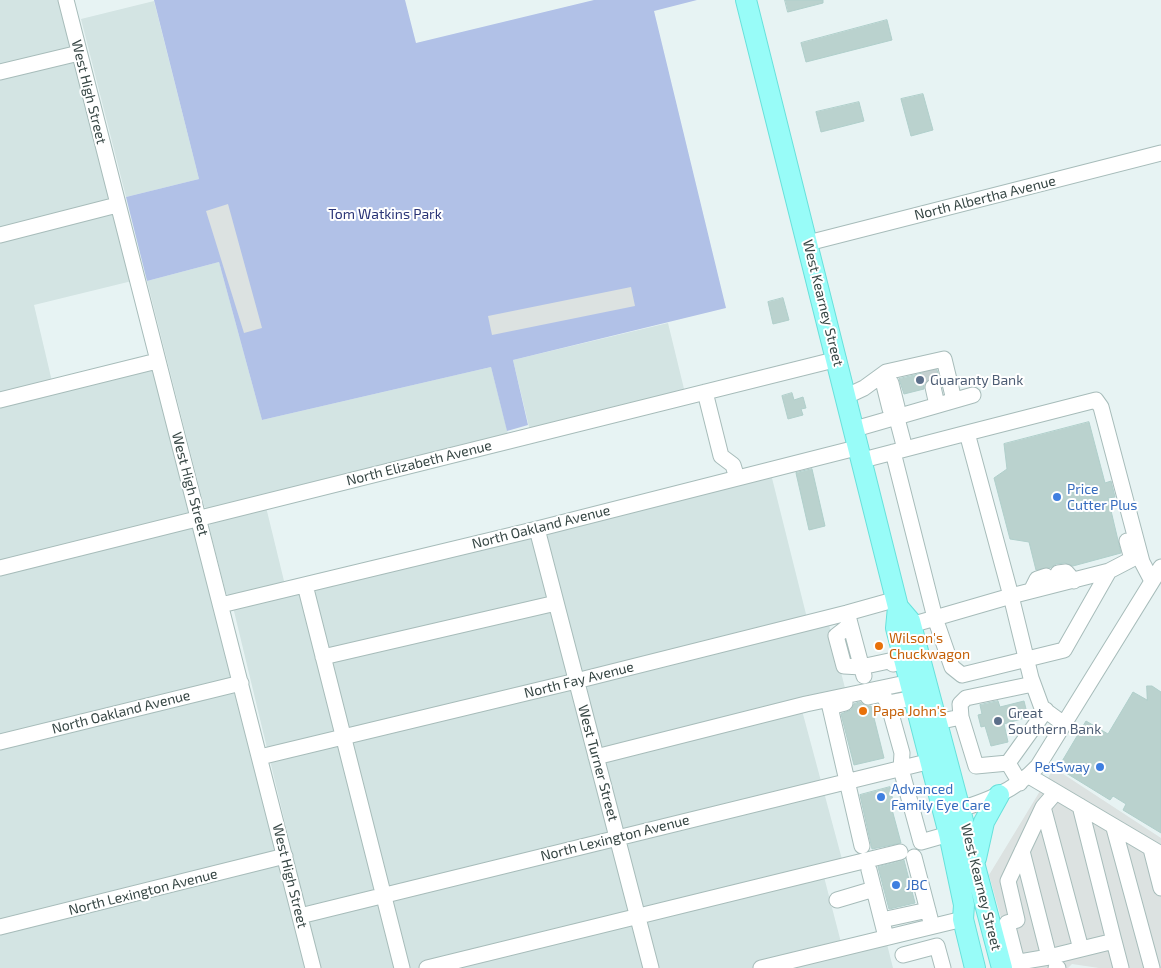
<!DOCTYPE html>
<style>
body{margin:0}
canvas{display:block;background:#e7f3f3}
</style>
<canvas width="1161" height="968"></canvas>
<script>
const c = document.querySelector('canvas').getContext('2d');
c.lineJoin = 'round';
function fillPath(path, color) {
  c.fillStyle = color;
  c.fill(path, 'evenodd');
}
function stroke(path, color, width, dash) {
  c.strokeStyle = color;
  c.lineWidth = width;
  c.lineCap = dash ? 'butt' : 'round';
  c.setLineDash(dash || []);
  c.stroke(path);
}
function drawText(font, color, halo, rows, align = 'center') {
  c.font = font + ' "Exo 2",sans-serif';
  c.lineWidth = 4;
  c.setLineDash([]);
  c.textBaseline = 'middle';
  c.strokeStyle = halo;
  c.fillStyle = color;
  for (const [text, x, y, turn = 0] of rows) {
    c.save();
    c.translate(x, y);
    c.rotate((+turn || 0) * Math.PI / 180);
    c.textAlign = isNaN(turn) ? turn : align;
    if (halo) c.strokeText(text, 0, 0);
    c.fillText(text, 0, 0);
    c.restore();
  }
}
fillPath(new Path2D(`
 M0 0H59L132 281 34 305 54 390 151 369 154 375 305 968H0Z
 M154 1 199 179 126 197 81 19Z
 M219 262 262 420 491 367 509 438 207 509 204 506 147 281Z
 M668 323 685 393 530 431 513 360Z
 M771 474 809 626 828 621 846 692 800 703 843 863 822 869 844 954 887 944 893 968H320L233 607Z
 M266 507 285 585 230 597 226 593 209 527 211 522Z`), '#d3e4e3');
fillPath(new Path2D(`
 M154 0H405L416 43 594 0H697L654 11 726 308 513 360 528 425 507 431 491 367 262 420 219 262 147 281 126 197 199 179Z`), '#b1c1e7');
fillPath(new Path2D(`
 M228 204 262 328 244 333 206 211Z
 M631 287 635 306 492 335 488 316Z
 M1054 768 1161 838V968H1099L1072 964 1068 968H1015L989 875Z`), '#dce2e1');
const building = new Path2D(`
 M785 0H823V3L788 12Z
 M887 20 892 40 806 62 801 43Z
 M923 94 933 130 911 136 901 99Z
 M859 102 864 121 821 132 816 112Z
 M783 298 789 320 773 324 768 302Z
 M937 370 940 380 931 378 924 384V389L904 394 899 379Z
 M792 393 794 400 803 397 806 408 801 409 803 415 788 419 782 396Z
 M1089 422 1105 483 1111 481 1115 497 1108 498 1121 553 1073 566 1065 563 1056 564 1050 568 1036 570 1029 542 1010 539 994 478 1007 469 1004 444Z
 M812 469 825 526 809 530 796 473Z
 M1147 686H1152L1161 692V833L1123 810 1126 804 1113 796 1110 800 1058 768 1086 721 1108 734 1133 692 1147 700Z
 M998 701 1000 707 1024 701 1028 717 1004 724 1008 742 991 746 985 726 981 727 978 715 982 714 980 705Z
 M860 702 865 706H871L884 758 854 765 841 714 851 710 854 704Z
 M890 787 893 801 890 802 901 843 872 849 860 795Z
 M904 860 915 903 889 909 878 867Z`);
fillPath(building, '#bad2ce');
stroke(building, '#b0cfcb', 1);
stroke(new Path2D(`
 M928 367 933 387`), '#c4d0d0', 15, [15, 8]);
const minor = new Path2D(`
 M66 0 313 968
 M0 72 79 53
 M0 235 117 205
 M808 243 1161 153
 M933 387 937 405
 M705 392 721 456 733 465 737 478
 M847 396 864 388 886 372 944 359 954 400
 M0 400 157 361
 M895 411 890 409 884 385 887 380 891 383 897 407 895 411 905 449
 M855 429 973 395
 M893 452 935 618 952 667 962 675 1064 650 1109 571 1132 559 1127 541
 M863 460 967 433
 M537 529 651 968
 M0 568 838 359
 M1058 573 1066 572 1074 581
 M305 585 402 968
 M1031 591 1037 579 1046 576
 M221 605 537 529 860 447
 M848 616 864 676
 M850 625 836 636 844 666 861 667 889 661 893 664 904 661
 M911 625 1011 596 1109 571
 M323 657 556 603
 M868 697 882 694 888 703
 M914 698 888 703 902 753 901 769 921 842 949 834
 M845 703 830 707 862 846
 M961 717 960 704 966 698 1033 684
 M937 722 961 717 976 766 1008 763 1020 783
 M1064 724 1042 708 1031 678 1011 596 967 433 1096 400 1101 407 1142 562 1152 581
 M0 742 241 683
 M260 757 576 681 847 613 897 599
 M596 757 806 704 901 684
 M1008 763 1046 710
 M1029 776 1161 854
 M1056 792 1043 807 1081 949
 M1080 806 1114 941
 M951 812C984 802 1014 792 1038 766L1161 567
 M1114 828 1152 968
 M1151 849 1161 888
 M1022 851 1049 957
 M914 857 932 926
 M869 870 886 937
 M837 900 874 889
 M300 916 931 761
 M882 920 928 910
 M0 927 285 856
 M903 955 937 946 943 968
 M1017 962 1007 923 1017 920 1008 881 1043 807
 M1008 964 1049 957 1114 941 1121 968
 M427 968 900 852
 M761 968 963 919
 M1056 968H1058`);
const major = new Path2D(`
 M746 0 898 607 896 628 949 834 964 905 963 919 975 968
 M898 607 910 621 1002 968
 M976 858 984 822 999 795`);
stroke(minor, '#a7bcba', 17);
stroke(major, '#68e1db', 22);
stroke(minor, '#fff', 15);
stroke(major, '#98fcf8', 20);
for (const [x, y, r, color] of [
 [920,380,5,"#5c6f8a"],
 [1057,497,5,"#3f7fe0"],
 [879,646,5,"#e8710a"],
 [863,711,5,"#e8710a"],
 [998,721,5,"#5c6f8a"],
 [1100,767,5,"#3f7fe0"],
 [881,797,5,"#3f7fe0"],
 [896,885,5,"#3f7fe0"]
]) {
  const dot = new Path2D();
  dot.arc(x, y, r, 0, 2 * Math.PI);
  c.fillStyle = color;
  c.fill(dot);
  stroke(dot, '#fff', 2);
}
drawText('14px', '#364644', '#fff', [
 ["West High Street",89,92,76],
 ["North Albertha Avenue",985,198,-14],
 ["West Kearney Street",823,303,76],
 ["North Elizabeth Avenue",419,463,-14],
 ["West High Street",190,484,75],
 ["North Oakland Avenue",541,527,-14],
 ["North Fay Avenue",579,680,-14],
 ["North Oakland Avenue",121,712,-14],
 ["West Turner Street",598,763,75],
 ["North Lexington Avenue",615,838,-14],
 ["West High Street",290,876,76],
 ["West Kearney Street",981,887,76],
 ["North Lexington Avenue",143,892,-14]
]);
drawText('14px', '#2b3577', '#fff', [
 ["Tom Watkins Park",385,214]
]);
drawText('14px', '#4e5e75', '#fff', [
 ["Guaranty Bank",930,380],
 ["Great",1008,713],
 ["Southern Bank",1008,729]
], 'left');
drawText('14px', '#366cbe', '#fff', [
 ["Price",1067,489],
 ["Cutter Plus",1067,505],
 ["PetSway",1090,767,"right"],
 ["Advanced",891,789],
 ["Family Eye Care",891,805],
 ["JBC",906,885]
], 'left');
drawText('14px', '#c56008', '#fff', [
 ["Wilson's",889,638],
 ["Chuckwagon",889,654],
 ["Papa John's",873,711]
], 'left');
</script>
